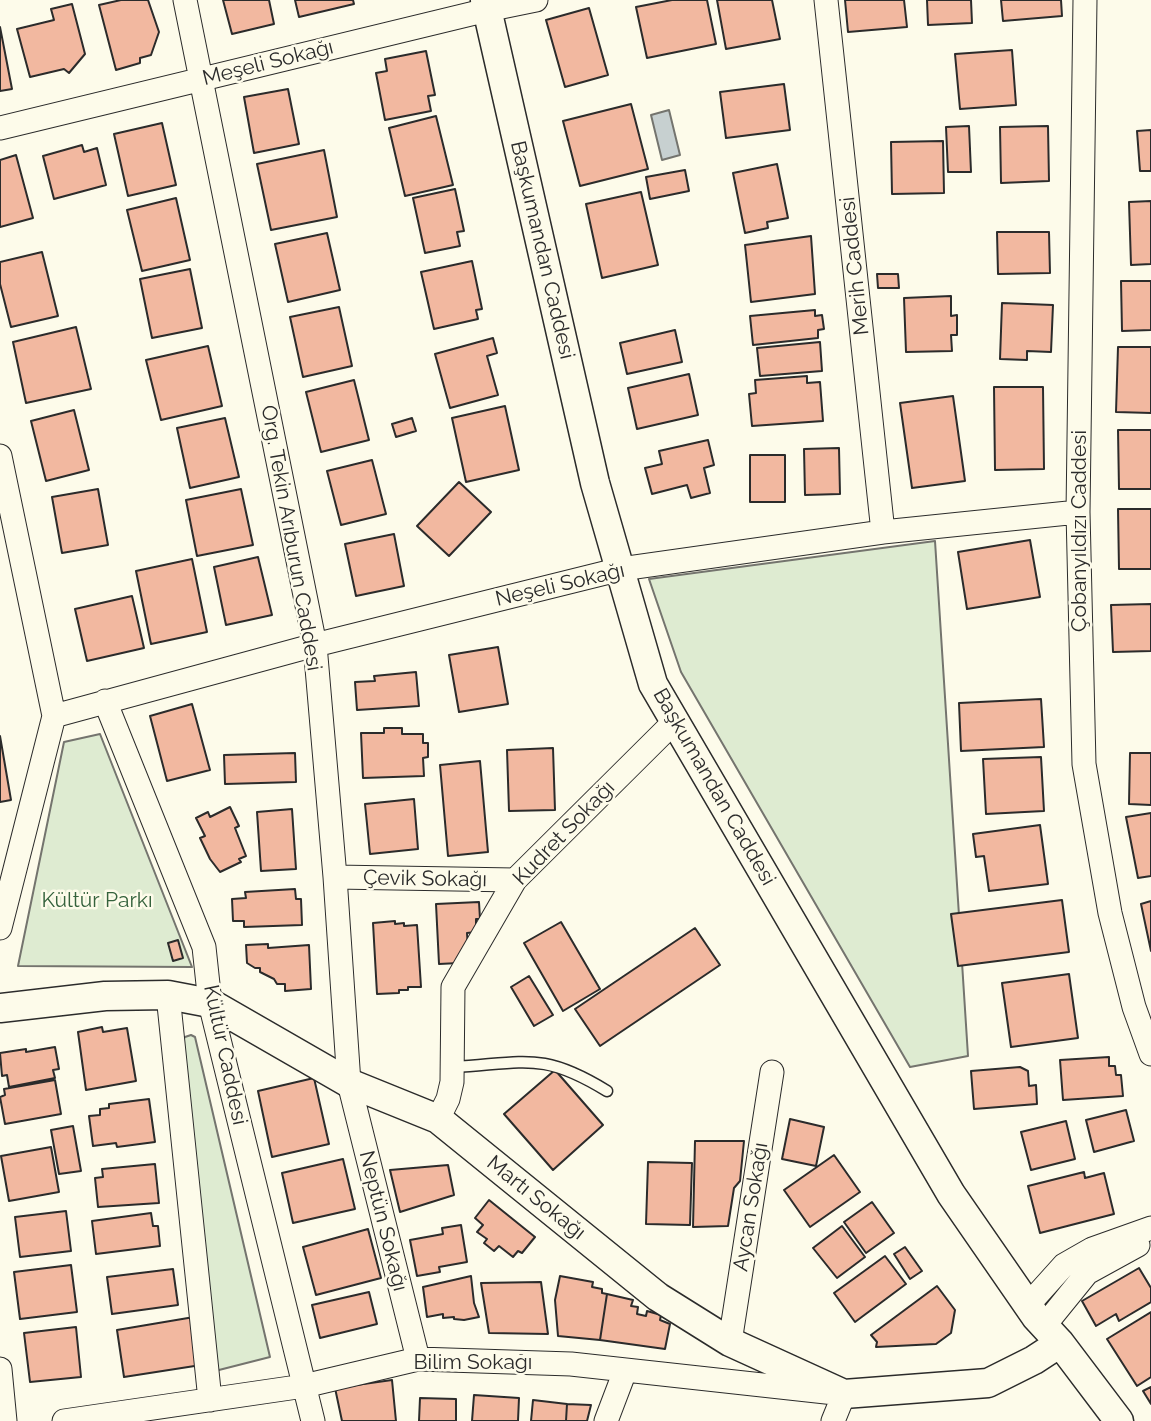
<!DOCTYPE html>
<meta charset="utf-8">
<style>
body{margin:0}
canvas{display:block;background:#fdfbea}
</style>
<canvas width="1151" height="1421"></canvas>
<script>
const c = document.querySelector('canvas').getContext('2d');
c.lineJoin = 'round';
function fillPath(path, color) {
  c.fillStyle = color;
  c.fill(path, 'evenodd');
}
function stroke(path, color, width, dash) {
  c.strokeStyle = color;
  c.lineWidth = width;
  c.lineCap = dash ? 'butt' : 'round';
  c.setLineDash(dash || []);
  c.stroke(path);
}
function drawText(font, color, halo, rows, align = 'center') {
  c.font = font + ' Raleway,sans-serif';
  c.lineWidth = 5;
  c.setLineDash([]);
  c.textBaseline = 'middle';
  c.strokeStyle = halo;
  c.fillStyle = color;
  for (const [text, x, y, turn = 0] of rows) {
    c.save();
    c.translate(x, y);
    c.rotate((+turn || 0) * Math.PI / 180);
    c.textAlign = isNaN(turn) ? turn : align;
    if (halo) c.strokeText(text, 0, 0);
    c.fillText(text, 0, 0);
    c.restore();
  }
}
const green = new Path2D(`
 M935 541 968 1056 910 1067 681 672 649 579Z
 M100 734 192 967 18 966 64 742Z
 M191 1035 195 1037 270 1357 215 1371 180 1043 185 1037Z`);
fillPath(green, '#deebd1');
stroke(green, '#74746e', 2);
const water = new Path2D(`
 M669 110 680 155 662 160 651 115Z`);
fillPath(water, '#c7d0d0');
stroke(water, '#74746e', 2);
const building = new Path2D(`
 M121 0H148L159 32 151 55 140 58V63L116 70 99 5Z
 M223 0H269L274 24 232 34Z
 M295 0H353L354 4 299 17Z
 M672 0H707L716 44 647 58 636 7Z
 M717 0H772L780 39 726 49Z
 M845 0H904L907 27 848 32Z
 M927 0H971L972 23 928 25Z
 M1001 0H1061L1062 16 1003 21Z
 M72 4 85 54 69 73 64 69 30 77 17 29 54 20 51 9Z
 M589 8 608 75 565 87 546 20Z
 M0 27 12 89 0 91Z
 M1012 50 1016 105 960 109 955 54Z
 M426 51 435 95 428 96 431 111 385 120 376 73 387 71 385 59Z
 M784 84 790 130 726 138 720 92Z
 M288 89 299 144 254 153 244 97Z
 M631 104 648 169 580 186 563 121Z
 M436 116 453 185 405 196 389 128Z
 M162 123 176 185 128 196 114 134Z
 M969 126 971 172H948L946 127Z
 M1048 126 1049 181 1001 183 1000 127Z
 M1151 130V171H1140L1137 131Z
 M943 141 944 193 892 194 891 142Z
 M82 145 84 152 97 148 106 185 54 199 43 156Z
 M324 150 337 217 271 230 257 164Z
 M16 155 33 218 0 227V160Z
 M777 164 788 218 767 222 768 228 745 233 733 173Z
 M685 170 689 191 650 199 646 177Z
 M455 189 464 231 457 232 460 246 425 253 413 198Z
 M641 192 658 265 602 278 586 204Z
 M176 198 190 260 142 271 127 210Z
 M1151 201V264L1131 265 1129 202Z
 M997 232H1049L1050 273 998 274Z
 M327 233 340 290 288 302 275 244Z
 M811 236 815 294 751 302 745 245Z
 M42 252 58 316 11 327 0 284V262Z
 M472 261 482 309 476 310 478 319 434 329 421 272Z
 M190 269 202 328 152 338 140 279Z
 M877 274H898L899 288H878Z
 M1121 281H1151V330L1122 331Z
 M951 296V316L957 315V335H951L952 351 906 352 904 298Z
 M1002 303 1053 305 1051 352 1027 351V360L1000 359Z
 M339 307 352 366 303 377 290 317Z
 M815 310V316L822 315 824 329 818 330V338L753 345 750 316Z
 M76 327 91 389 26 403 13 342Z
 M675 330 682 362 627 374 620 343Z
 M493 338 497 353 487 356 498 395 450 408 435 354Z
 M820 342 822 371 760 376 757 348Z
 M208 346 222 406 161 420 146 360Z
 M1118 347H1151V413L1116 412Z
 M689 374 698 415 637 429 628 388Z
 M807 376V383L820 382 823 421 752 426 749 394 756 393 755 380Z
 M354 380 369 440 321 452 306 392Z
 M994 387H1043L1044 469 995 470Z
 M953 396 965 481 912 488 900 403Z
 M505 406 519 470 466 482 452 418Z
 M74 410 89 470 46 481 31 421Z
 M225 418 239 477 190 488 177 428Z
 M412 418 416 431 396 437 392 424Z
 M1118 430H1151V489H1119Z
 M708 440 714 465 704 468 710 493 691 498 687 485 652 494 645 468 662 464 659 451Z
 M839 448 840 494 805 495 804 449Z
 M750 455H785V502H750Z
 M372 460 386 514 341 525 327 471Z
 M459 482 491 512 449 556 417 526Z
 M98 489 108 545 62 553 52 497Z
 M241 489 253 545 197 556 186 500Z
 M1118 509H1151V569H1119Z
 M394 534 404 586 356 596 345 544Z
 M1030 540 1040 597 967 609 958 552Z
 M258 557 272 615 226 625 214 567Z
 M192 559 207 632 151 644 136 571Z
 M132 596 144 648 87 661 75 609Z
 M1151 604V651L1113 652 1111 605Z
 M498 647 508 704 459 712 449 655Z
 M416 672 419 706 357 710 355 682 375 681 374 676Z
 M1041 699 1044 747 961 751 959 703Z
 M192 704 210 770 167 781 150 716Z
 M384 728H402V734H423V743H428V757L423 758 424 776 363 778 361 733H384Z
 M0 736 11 800 0 802Z
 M553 748 555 810 509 811 507 750Z
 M295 753 296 782 225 784 224 755Z
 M1130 753H1151V805L1129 804Z
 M1041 757 1044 811 986 814 983 759Z
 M480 761 488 852 448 856 440 765Z
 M414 799 418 849 370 854 365 804Z
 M230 807 239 826 235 828 246 856 239 859 241 862 220 872 210 859 200 838 205 836 196 818 208 812 210 817Z
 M292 809 296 869 261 871 257 812Z
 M1151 813V876L1138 878 1126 817Z
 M1040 825 1048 884 989 891 984 856 976 857 973 834Z
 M295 889 296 899H301L302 925 244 927V921H233L232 899 246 898 245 892Z
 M1062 900 1069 952 958 966 951 914Z
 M1151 901V951L1141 904Z
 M479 902 480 919H476V932L467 933 468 948 459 963 439 964 436 904Z
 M395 921V924L404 923V926L417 925 421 987H408V990H399V993L377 994 373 923Z
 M561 922 600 989 563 1011 524 943Z
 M695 928 720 965 600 1046 575 1009Z
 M178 940 183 958 173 961 168 943Z
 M268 944V948L309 945 311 989 285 991V984H277L274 979 260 972V968H255L247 963 246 945Z
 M1069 974 1078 1038 1011 1047 1002 983Z
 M529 976 553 1015 534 1026 511 987Z
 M102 1027 103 1032 127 1028 136 1081 86 1090 78 1032Z
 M55 1047 59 1069 53 1070 55 1078 9 1087 7 1075 2 1076 0 1053 26 1049V1052Z
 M1109 1057V1066H1115L1116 1075H1121L1123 1096 1063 1100 1060 1060Z
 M1020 1067 1028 1071 1029 1086 1036 1085 1037 1104 974 1109 971 1071Z
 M555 1070 603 1125 553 1170 504 1114Z
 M314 1078 329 1144 272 1157 258 1091Z
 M55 1080 61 1114 5 1124 0 1097 5 1095 4 1089Z
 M149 1099 155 1142 117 1147 116 1143 93 1146 89 1116 100 1115V1109L109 1108V1104Z
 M1126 1110 1134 1141 1094 1152 1086 1120Z
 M790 1119 824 1127 816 1166 782 1159Z
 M1066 1121 1075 1159 1031 1170 1021 1132Z
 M73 1126 81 1171 59 1174 51 1130Z
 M695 1141H744L740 1181 734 1188 728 1226 693 1227Z
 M51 1147 59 1192 9 1201 1 1156Z
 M834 1155 860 1192 810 1227 784 1190Z
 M343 1159 355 1209 293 1223 282 1173Z
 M648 1162 692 1163 690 1225 646 1224Z
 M155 1164 159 1203 98 1207 95 1178 103 1177 102 1169Z
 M448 1165 454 1195 400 1212 390 1170Z
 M1084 1172 1085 1178 1104 1173 1114 1214 1040 1233 1028 1186Z
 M489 1200 535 1237 522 1253 518 1251 513 1257 499 1246 494 1251 484 1243 487 1239 477 1232 483 1225 475 1218Z
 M872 1202 894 1233 866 1253 844 1222Z
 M66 1211 71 1251 20 1257 15 1217Z
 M151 1213 153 1226H158L160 1246 96 1254 92 1221Z
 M461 1225 467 1262 439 1267 440 1272 417 1276 410 1240 443 1234 442 1228Z
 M842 1226 865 1257 837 1278 813 1248Z
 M368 1229 381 1278 316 1295 303 1247Z
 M905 1247 922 1271 910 1279 894 1254Z
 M885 1256 906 1284 855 1322 834 1293Z
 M71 1265 77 1312 20 1319 14 1272Z
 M1139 1268 1151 1288V1302L1119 1321 1116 1314 1096 1326 1082 1301Z
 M173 1269 178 1305 112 1314 107 1277Z
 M471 1276 474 1303 479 1317 464 1320 454 1319V1317L443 1318V1314L427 1317 423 1287Z
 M560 1276 593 1282 592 1287 602 1289V1293L607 1294 600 1340 558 1336 555 1300Z
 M541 1282 548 1334 489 1333 481 1283Z
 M937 1286 955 1310 951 1333 936 1344 876 1347 877 1342 871 1335Z
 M369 1292 377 1324 320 1338 312 1305Z
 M607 1294 633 1300 631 1306 638 1307 637 1314 646 1316 647 1311 661 1315 660 1320 670 1324 665 1349 600 1340Z
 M1151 1312V1377L1137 1386 1107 1339Z
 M194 1317 201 1365 124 1377 117 1330Z
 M76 1327 81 1377 30 1382 24 1333Z
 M392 1380 396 1421H342L335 1388Z
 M1151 1387V1404L1143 1391Z
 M474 1395 519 1398 518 1421H472Z
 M420 1398 456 1399V1421H419Z
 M533 1400 567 1404 566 1421H531Z
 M567 1404 591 1405 587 1421H566Z`);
fillPath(building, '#f2b8a0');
stroke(building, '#2b2b2b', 2);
const service = new Path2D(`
 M454 1067C525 1063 542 1051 607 1091`);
const minor = new Path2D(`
 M185 0 315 645 335 877 349 1083 418 1359
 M826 0 883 532
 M1085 0 1078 512 1084 764 1110 913 1134 1007 1151 1054
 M0 128 487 10 536 0
 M0 456 54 716 0 928
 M105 701 204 947 210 1003 313 1421
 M54 716 315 645 621 569 883 532 1078 512
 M335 877 515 880
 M168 995 210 1400
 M438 1119 448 1099 452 1082 453 987 515 880 675 721
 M1028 1305 1064 1265 1092 1249 1151 1228
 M1044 1326 1087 1273 1138 1245
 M730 1342 772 1072
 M0 1369 5 1421
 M64 1421 304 1386 418 1359 571 1364 844 1394 833 1421
 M606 1421 625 1371`);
const tertiary = new Path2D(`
 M485 0 595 483 653 684 951 1194 1036 1317 1060 1343 1119 1421
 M0 1008 105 996 168 995 210 1003 349 1083 438 1119 658 1297 730 1342 844 1394 988 1383 1034 1360 1060 1343`);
stroke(service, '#2b2b2b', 13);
stroke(minor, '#2b2b2b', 25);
stroke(tertiary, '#2b2b2b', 31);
stroke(service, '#fdfbea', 10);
stroke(minor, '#fdfbea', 23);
stroke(tertiary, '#fdfbea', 28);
drawText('21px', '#2b2b2b', '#fdfbea', [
 ["Meşeli Sokağı",268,63,-14],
 ["Başkumandan Caddesi",542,250,77],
 ["Merih Caddesi",855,266,-96],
 ["Çobanyıldızı Caddesi",1080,531,-90],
 ["Org. Tekin Arıburun Caddesi",291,538,80],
 ["Neşeli Sokağı",560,585,-13],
 ["Başkumandan Caddesi",714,787,60],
 ["Kudret Sokağı",564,833,-46],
 ["Çevik Sokağı",425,879,1],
 ["Kültür Caddesi",225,1055,78],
 ["Martı Sokağı",536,1198,39],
 ["Aycan Sokağı",751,1207,-81],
 ["Neptün Sokağı",383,1221,76],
 ["Bilim Sokağı",473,1363]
]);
drawText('21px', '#34623c', '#fdfbea', [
 ["Kültür Parkı",97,901]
]);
</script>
